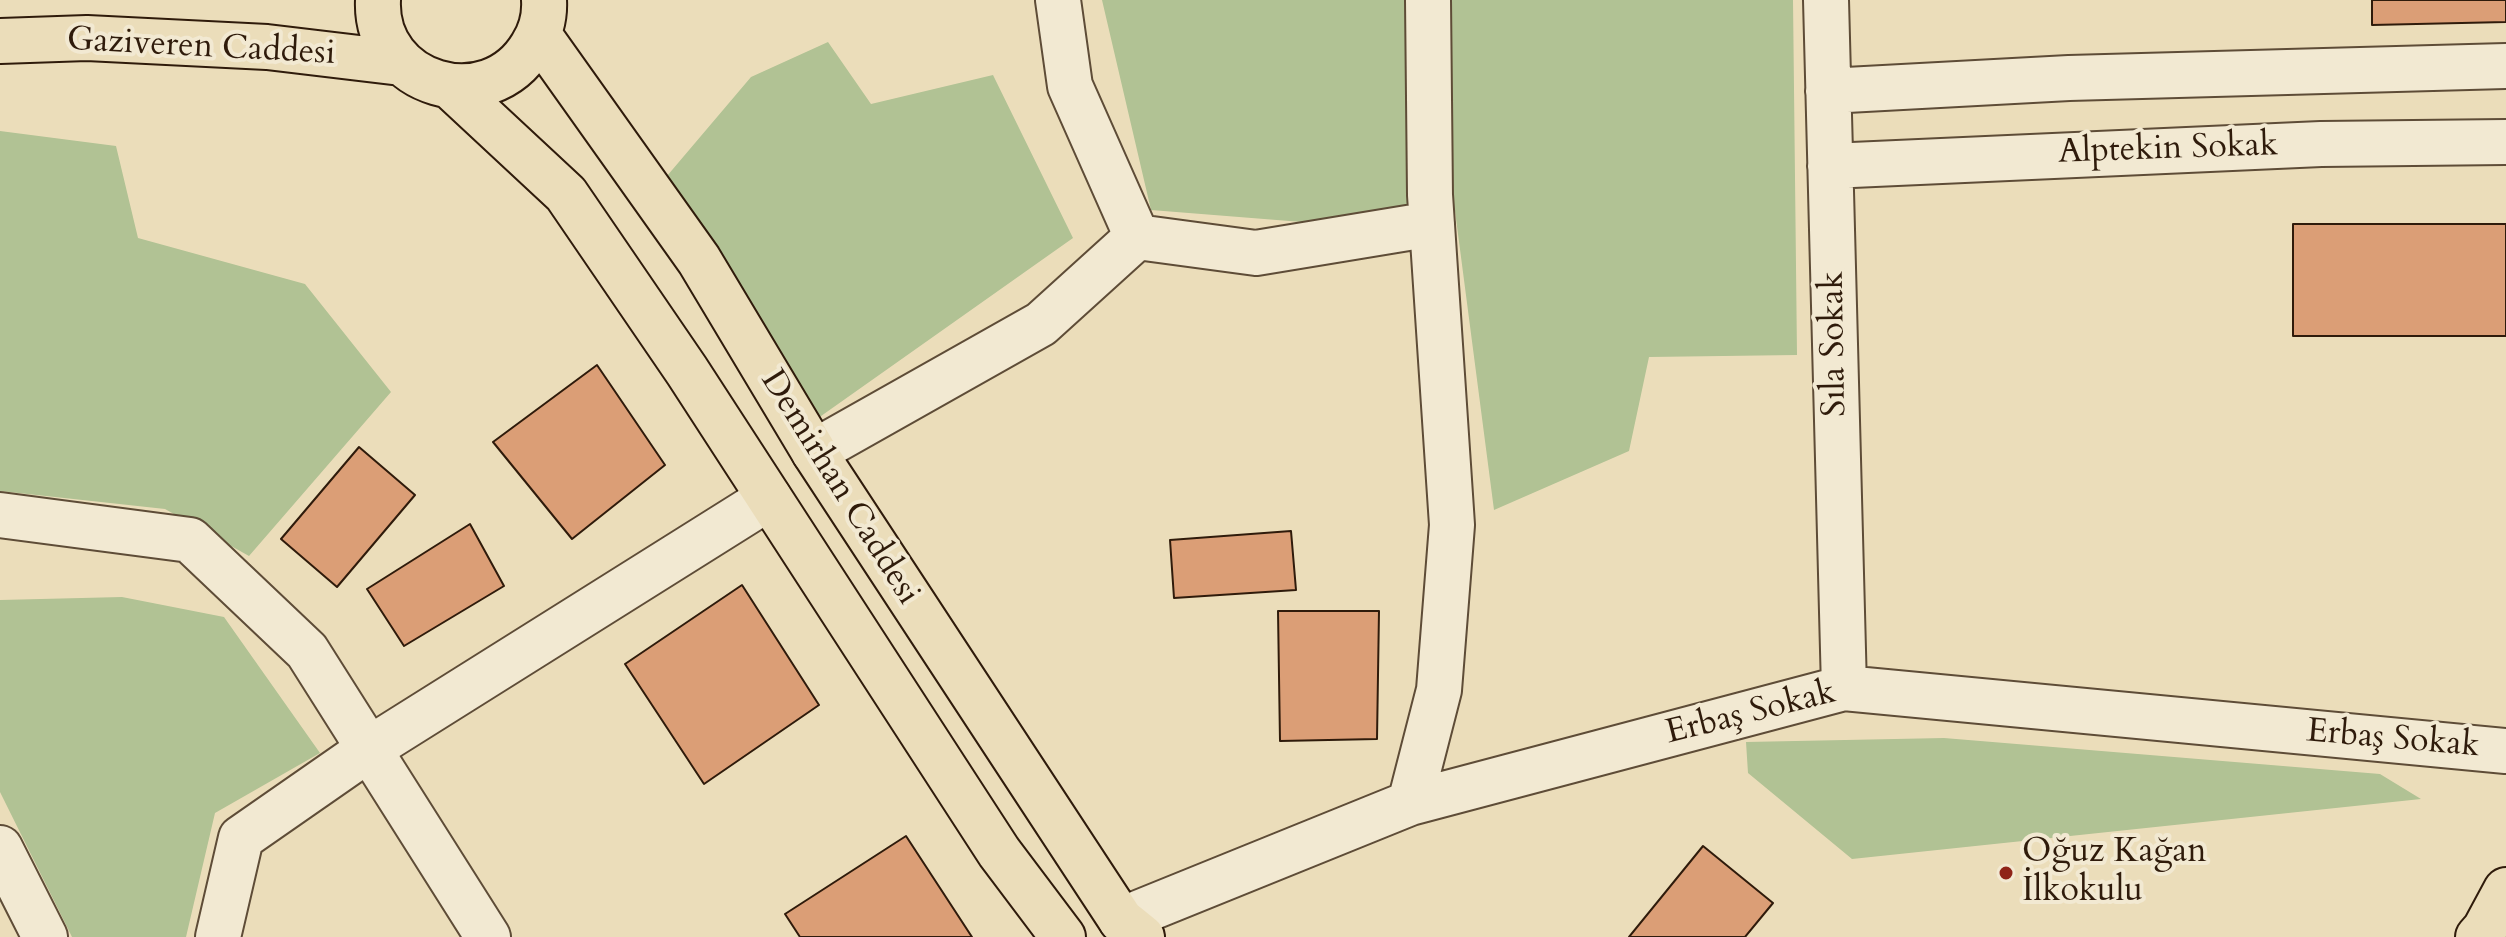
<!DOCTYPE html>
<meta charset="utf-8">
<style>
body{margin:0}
canvas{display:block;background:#ebddba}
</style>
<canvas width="2506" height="937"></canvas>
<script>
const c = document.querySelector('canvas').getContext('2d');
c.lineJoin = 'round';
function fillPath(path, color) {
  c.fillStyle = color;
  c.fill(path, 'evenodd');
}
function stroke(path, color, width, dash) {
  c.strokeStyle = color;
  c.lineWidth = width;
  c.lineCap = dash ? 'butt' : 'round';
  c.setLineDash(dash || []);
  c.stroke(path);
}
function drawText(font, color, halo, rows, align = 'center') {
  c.font = font + ' Cardo,serif';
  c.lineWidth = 8;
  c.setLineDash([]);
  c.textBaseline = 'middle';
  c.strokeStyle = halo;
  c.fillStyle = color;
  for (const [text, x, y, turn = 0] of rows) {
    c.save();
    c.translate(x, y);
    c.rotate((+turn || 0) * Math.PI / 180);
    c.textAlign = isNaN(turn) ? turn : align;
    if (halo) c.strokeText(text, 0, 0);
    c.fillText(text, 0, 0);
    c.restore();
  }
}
fillPath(new Path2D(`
 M1102 0H1793L1797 355 1649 357 1629 451 1494 510 1455 211 1327 224 1151 210Z
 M828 42 871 104 993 75 1073 238 814 421 667 176 751 77Z
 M0 131 116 146 138 238 305 284 391 392 249 556 165 509 0 491Z
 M122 597 224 617 320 753 215 813 186 937H72L0 792V600Z
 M1944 738 2380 774 2421 799 1852 859 1748 773 1746 742Z`), '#b1c294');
const building = new Path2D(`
 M2372 0H2506V22L2372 25Z
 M2293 224H2506V336H2293Z
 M597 365 665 465 572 539 493 442Z
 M359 447 415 495 337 587 281 539Z
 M470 524 504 586 404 646 367 589Z
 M1291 531 1296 590 1174 598 1170 540Z
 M742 585 819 705 704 784 625 664Z
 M1278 611H1379L1377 739 1280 741Z
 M906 836 972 937H800L785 914Z
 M1703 846 1773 903 1745 937H1629Z`);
fillPath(building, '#db9e76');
stroke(building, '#2f1b0b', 2);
const minor = new Path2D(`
 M1826 0 1844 688
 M1828 91 2069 78 2506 66
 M1830 166 2321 144 2506 142
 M1137 237 1256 253 1432 224
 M814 452 1041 324 1137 237 1070 86 1058 0
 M0 515 190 540 307 651 488 937
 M1410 803 1439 690 1452 525 1430 195 1428 0
 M0 848 45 937
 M1121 920 1410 803 1844 688 2506 751
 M218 937 241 838 369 749 769 498`);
const major = new Path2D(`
 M378 0C374 86 488 119 532 46 541 32 545 17 544 0
 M539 35 699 260 814 452 1121 920 1142 937
 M0 41 87 38 267 47 401 63
 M451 87 566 194 687 371 999 852 1063 937
 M2478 937 2485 929 2506 890`);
stroke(minor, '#5e4c37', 48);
stroke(major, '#2f1b0b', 48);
stroke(minor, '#f2e9d2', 44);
stroke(major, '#ebddba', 44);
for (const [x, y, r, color] of [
 [2006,873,8,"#8f2418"]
]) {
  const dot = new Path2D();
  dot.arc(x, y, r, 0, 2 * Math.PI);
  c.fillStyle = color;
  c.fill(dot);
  stroke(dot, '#f2e9d2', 3);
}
drawText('34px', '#2f1b0b', '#f2e9d2', [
 ["Gaziveren Caddesi",201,48,3],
 ["Alptekin Sokak",2168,150,-2],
 ["Sıla Sokak",1835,344,-91],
 ["Demirhan Caddesi",839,488,58],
 ["Erbaş Sokak",1751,714,-14],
 ["Erbaş Sokak",2393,740,5]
]);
drawText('34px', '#2f1b0b', '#f2e9d2', [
 ["Oğuz Kağan",2022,853],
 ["İlkokulu",2022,892]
], 'left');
</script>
